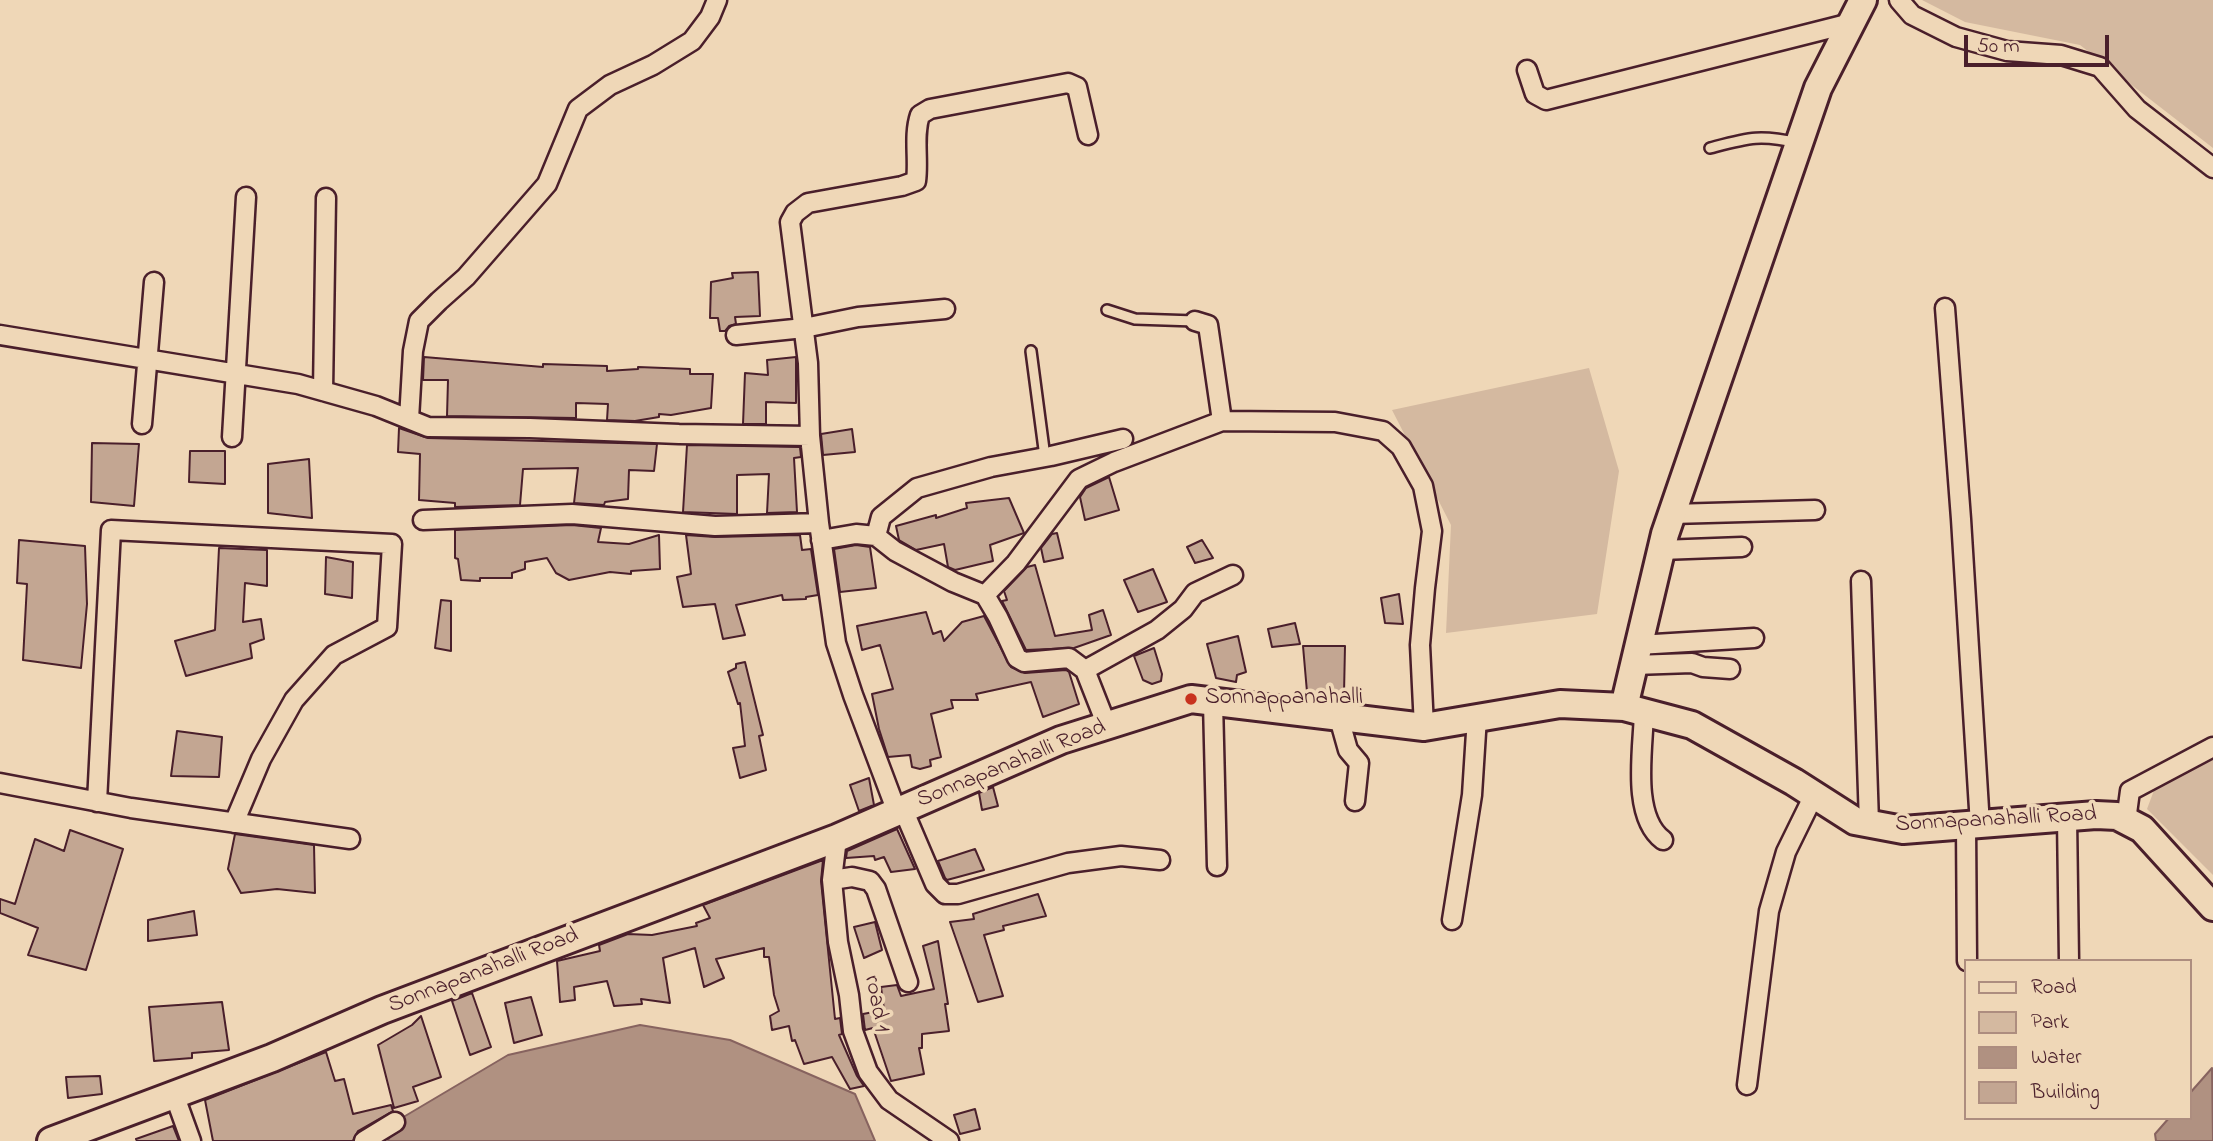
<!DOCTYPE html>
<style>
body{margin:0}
#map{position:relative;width:2213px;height:1141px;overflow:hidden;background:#efd7b7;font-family:"Indie Flower",sans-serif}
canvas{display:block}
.legend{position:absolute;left:1964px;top:959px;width:228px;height:161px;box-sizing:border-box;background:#efd7b7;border:2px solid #ad8d7f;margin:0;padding:9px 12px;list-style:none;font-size:21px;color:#4a1f2b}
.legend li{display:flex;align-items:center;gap:14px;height:35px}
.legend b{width:35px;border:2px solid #ad8d7f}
.scale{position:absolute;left:1964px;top:35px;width:145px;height:32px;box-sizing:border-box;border:4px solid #4a1f2b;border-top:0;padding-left:9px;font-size:21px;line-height:24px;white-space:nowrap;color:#4a1f2b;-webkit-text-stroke:5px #efd7b7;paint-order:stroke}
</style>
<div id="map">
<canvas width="2213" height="1141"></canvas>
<ul class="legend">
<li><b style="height:9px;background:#efd7b7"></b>Road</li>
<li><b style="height:19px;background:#d4b9a0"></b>Park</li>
<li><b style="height:19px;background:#b09181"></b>Water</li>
<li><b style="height:19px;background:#c3a692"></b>Building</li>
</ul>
<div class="scale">50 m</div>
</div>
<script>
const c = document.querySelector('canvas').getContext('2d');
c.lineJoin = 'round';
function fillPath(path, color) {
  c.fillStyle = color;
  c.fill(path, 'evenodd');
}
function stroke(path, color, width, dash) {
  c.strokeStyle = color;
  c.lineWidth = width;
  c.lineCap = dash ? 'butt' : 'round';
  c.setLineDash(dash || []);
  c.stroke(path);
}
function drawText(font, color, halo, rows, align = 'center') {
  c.font = font + ' "Indie Flower",sans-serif';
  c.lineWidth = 7;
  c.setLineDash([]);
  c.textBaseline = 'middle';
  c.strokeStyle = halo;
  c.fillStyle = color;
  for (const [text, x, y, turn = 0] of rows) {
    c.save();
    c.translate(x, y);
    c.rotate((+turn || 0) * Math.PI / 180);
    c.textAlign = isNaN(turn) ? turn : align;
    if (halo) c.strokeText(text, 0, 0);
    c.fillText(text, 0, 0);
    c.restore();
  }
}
fillPath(new Path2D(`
 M1922 0H2213V148L2080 45 1965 22Z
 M1589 368 1619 471 1597 614 1446 633 1451 525 1392 410Z
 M2213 757V875L2147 809 2156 785Z`), '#d4b9a0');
const water = new Path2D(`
 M640 1025 730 1040 855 1094 875 1141H388L395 1122 508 1055Z
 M2212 1068 2213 1141H2156L2155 1134 2169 1118H2190V1093Z`);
fillPath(water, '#b09181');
stroke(water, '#87635f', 2);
const building = new Path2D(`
 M758 272 760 316 735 317 736 324 729 326 725 331H720L718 318H710L711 282 733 278 732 273Z
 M424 357 543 367V364L607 366V371L638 369V367L690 369V374H713L711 408 671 415 659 414V417L635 421 607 420 608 404 576 403V418L447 416 448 380H423Z
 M796 357V403L766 402V424H743L745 373 768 375 767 360Z
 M399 428 428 438 657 444 654 471 629 470 628 499 605 502 604 505 574 503 578 468 523 469 520 505 455 507V503L419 500 420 454 398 452Z
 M852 429 855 452 823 455 821 434Z
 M92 443 139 444 134 506 91 502Z
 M687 445 800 447 801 457 794 458 797 512 767 513 769 474 737 475V514L683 512Z
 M190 451H225V484L189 482Z
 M309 459 312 518 268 513V464Z
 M1109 477 1119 510 1085 520 1080 497 1086 488Z
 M1009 498 1024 533 990 545 993 561 955 570 948 567 944 544 916 550 899 540 896 526 936 515V518L967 508 966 503Z
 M572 525 601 528 598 542 629 544 659 535 660 569 631 571V574L610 572 569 580 556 573 547 558 525 562V569L512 573V578H480V581L461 580 458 559 455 558V530Z
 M1057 533 1063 558 1044 562 1041 548 1052 534Z
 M686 535 715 537 800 535 802 550 811 549 818 595 806 597V599L783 600 782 595 736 605 745 635 723 639 715 604 683 607 677 577 691 574Z
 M19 540 85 546 87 604 81 668 23 660 27 584 17 583Z
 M1202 540 1213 558 1195 563 1187 547Z
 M856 545 870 547 876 588 840 592 834 549Z
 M219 548 267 550V586L245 583 243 622 261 619 264 639 250 644 252 658 186 676 175 641 215 630Z
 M326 557 353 562 352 598 325 594Z
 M1035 565 1055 636 1092 630 1089 615 1103 610 1111 635 1074 648 1026 650 1002 601 1007 600 1004 591 1027 567Z
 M1153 569 1167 602 1138 612 1124 580Z
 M1399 594 1403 624 1385 623 1381 598Z
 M441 600 451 601V651L435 648Z
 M926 612 933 634 941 631 944 641 962 622 984 616 1011 667 1025 673 1066 670 1069 672 1079 704 1043 717 1031 682 976 694 978 700H951L953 708 931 714 941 757 930 760 931 766 920 769 912 767 910 755 888 757 879 729 872 694 893 689 880 645 862 650 857 626Z
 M1295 623 1300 644 1272 647 1268 629Z
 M1238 636 1246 672 1237 675 1236 682 1216 678 1207 644Z
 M1303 646H1345L1344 694 1307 692Z
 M1154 648 1162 674 1161 681 1152 684 1143 680 1134 656Z
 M745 662 763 735 759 736 766 770 740 778 733 748 745 746 740 703 738 704 728 672 736 668V664Z
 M177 731 222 737 219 777 171 776Z
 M869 778 874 805 859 811 850 785Z
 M993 787 998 806 982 810 979 793Z
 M897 829 915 869 891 872 884 857 875 860 874 856 846 858 847 851Z
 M70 830 123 849 86 970 28 955 38 928 0 913V899L15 904 35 839 64 851Z
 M235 834 314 845 315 893 277 889 241 893 228 869Z
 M975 849 984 870 947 880 945 878 938 861Z
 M823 860 821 881 835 1019 840 1018 842 1034 839 1035 857 1076 864 1086 850 1089 832 1057 804 1064 795 1040 792 1041 789 1026 772 1030 770 1016 779 1011 774 995 769 957H764V948L716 959 724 978 704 987 695 948 663 958 670 1003 641 999 642 1004 614 1006 607 981 574 987 575 1000 560 1002 557 961 600 951 599 945 628 934 652 935 697 926 696 923 710 918 703 905Z
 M1038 894 1046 916 1003 926 1004 930 984 935 1003 996 978 1002 950 922 974 919 973 914Z
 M194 911 197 935 148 941V920Z
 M875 922 882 950 864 958 854 927Z
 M938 941 948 1004H945L949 1031 922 1034V1048H919L924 1074 891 1081 873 1028 865 1030 863 1014 884 1010 881 987 897 985 901 996 934 989 923 946Z
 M472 993 491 1047 470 1055 452 1001Z
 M531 997 542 1035 514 1043 505 1003Z
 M222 1002 229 1050 192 1053V1058L154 1061 149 1007Z
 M421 1016 441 1077 413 1087 418 1101 394 1108 378 1045 412 1025Z
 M326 1052 335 1081 344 1079 353 1114 391 1105 393 1111 358 1131 353 1141H213L205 1100Z
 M100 1076 102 1094 68 1098 66 1077Z
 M975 1109 980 1129 960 1134 954 1115Z
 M173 1126 179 1141H137L136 1139Z`);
fillPath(building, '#c3a692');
stroke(building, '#4a1f2b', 2);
const lane = new Path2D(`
 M1710 148C1748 138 1759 134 1798 143
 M1107 310 1135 319 1195 321
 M1031 351 1045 457`);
const street = new Path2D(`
 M1899 0 1912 15 1956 37 2007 51 2061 55 2100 67 2137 109 2213 168
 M1527 70 1535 94 1546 100 1851 23
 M1945 308 1961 519 1980 825
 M1195 321 1208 325 1222 421
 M0 335 298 384 376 406 428 427 530 428 679 434 810 436 819 523
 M736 335 804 328 858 317 945 309
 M323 391 326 198
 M409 419 413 351 419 321 439 301 466 277 547 184 578 109 610 85 653 65 692 41 710 17 717 0
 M142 424 154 282
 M810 436 808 363 790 222 795 213 808 203 902 186 916 181C919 159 913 136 920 115L930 109 1068 83 1077 87 1088 135
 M232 437 246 197
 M1672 514 1815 510
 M423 520 572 514 715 526 819 523 836 643 853 695 897 812
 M876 536 881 517 917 488 991 467 1051 456 1123 439
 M821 540 856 534 876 536 895 551 953 582 985 595 1016 563 1079 479 1114 462 1222 421 1335 422 1383 431 1401 447 1423 486 1432 531 1425 588 1420 645 1424 727
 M1661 550 1742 547
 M1861 581 1869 823
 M985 595 998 617 1017 658 1024 662 1069 658 1085 670 1107 726
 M1638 645 1754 638
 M1634 665 1692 663 1703 667 1730 669
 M1085 670 1157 630 1183 609 1195 593 1233 575
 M1213 702 1217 866
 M1644 713C1643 749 1631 816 1663 840
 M1339 718 1348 750 1359 763 1355 801
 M0 783 131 808 350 839
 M97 802 111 530 392 544 387 627 334 655 294 700 261 759 234 823
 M903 809 935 884 945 894H958L1068 863 1121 856 1160 860
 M2067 818 2069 961
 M2126 821 2130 791 2213 747
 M1966 826 1967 961
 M837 838 832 880 838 942 849 995 853 1031 868 1072 889 1100 949 1141
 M832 880 852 877 870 881 876 889 908 982
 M1452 920 1472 795 1477 717
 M1747 1085 1769 911 1786 852 1814 795
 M174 1094 191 1141
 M364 1141 395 1122`);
const secondary = new Path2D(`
 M1624 707 1665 534 1818 88 1863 0
 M51 1141 272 1058 382 1010 837 838 1061 740 1191 699 1424 727 1560 704 1624 707 1692 725 1794 782 1855 821 1903 830 2096 815 2117 816 2142 829 2213 907`);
stroke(lane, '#4a1f2b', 14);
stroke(street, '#4a1f2b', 23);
stroke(secondary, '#4a1f2b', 32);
stroke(lane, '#efd7b7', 9);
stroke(street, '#efd7b7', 18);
stroke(secondary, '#efd7b7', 26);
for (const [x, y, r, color] of [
 [1191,699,7,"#c8321e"]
]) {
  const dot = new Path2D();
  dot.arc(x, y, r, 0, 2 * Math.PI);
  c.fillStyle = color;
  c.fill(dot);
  stroke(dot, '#efd7b7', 2.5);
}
drawText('23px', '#4a1f2b', '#efd7b7', [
 ["Sonnappanahalli",1205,699]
], 'left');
drawText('23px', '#4a1f2b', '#efd7b7', [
 ["Sonnapanahalli Road",1012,765,-22],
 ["Sonnapanahalli Road",1996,821,-3],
 ["Sonnapanahalli Road",484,972,-21],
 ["road 1",875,1004,79]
]);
</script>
